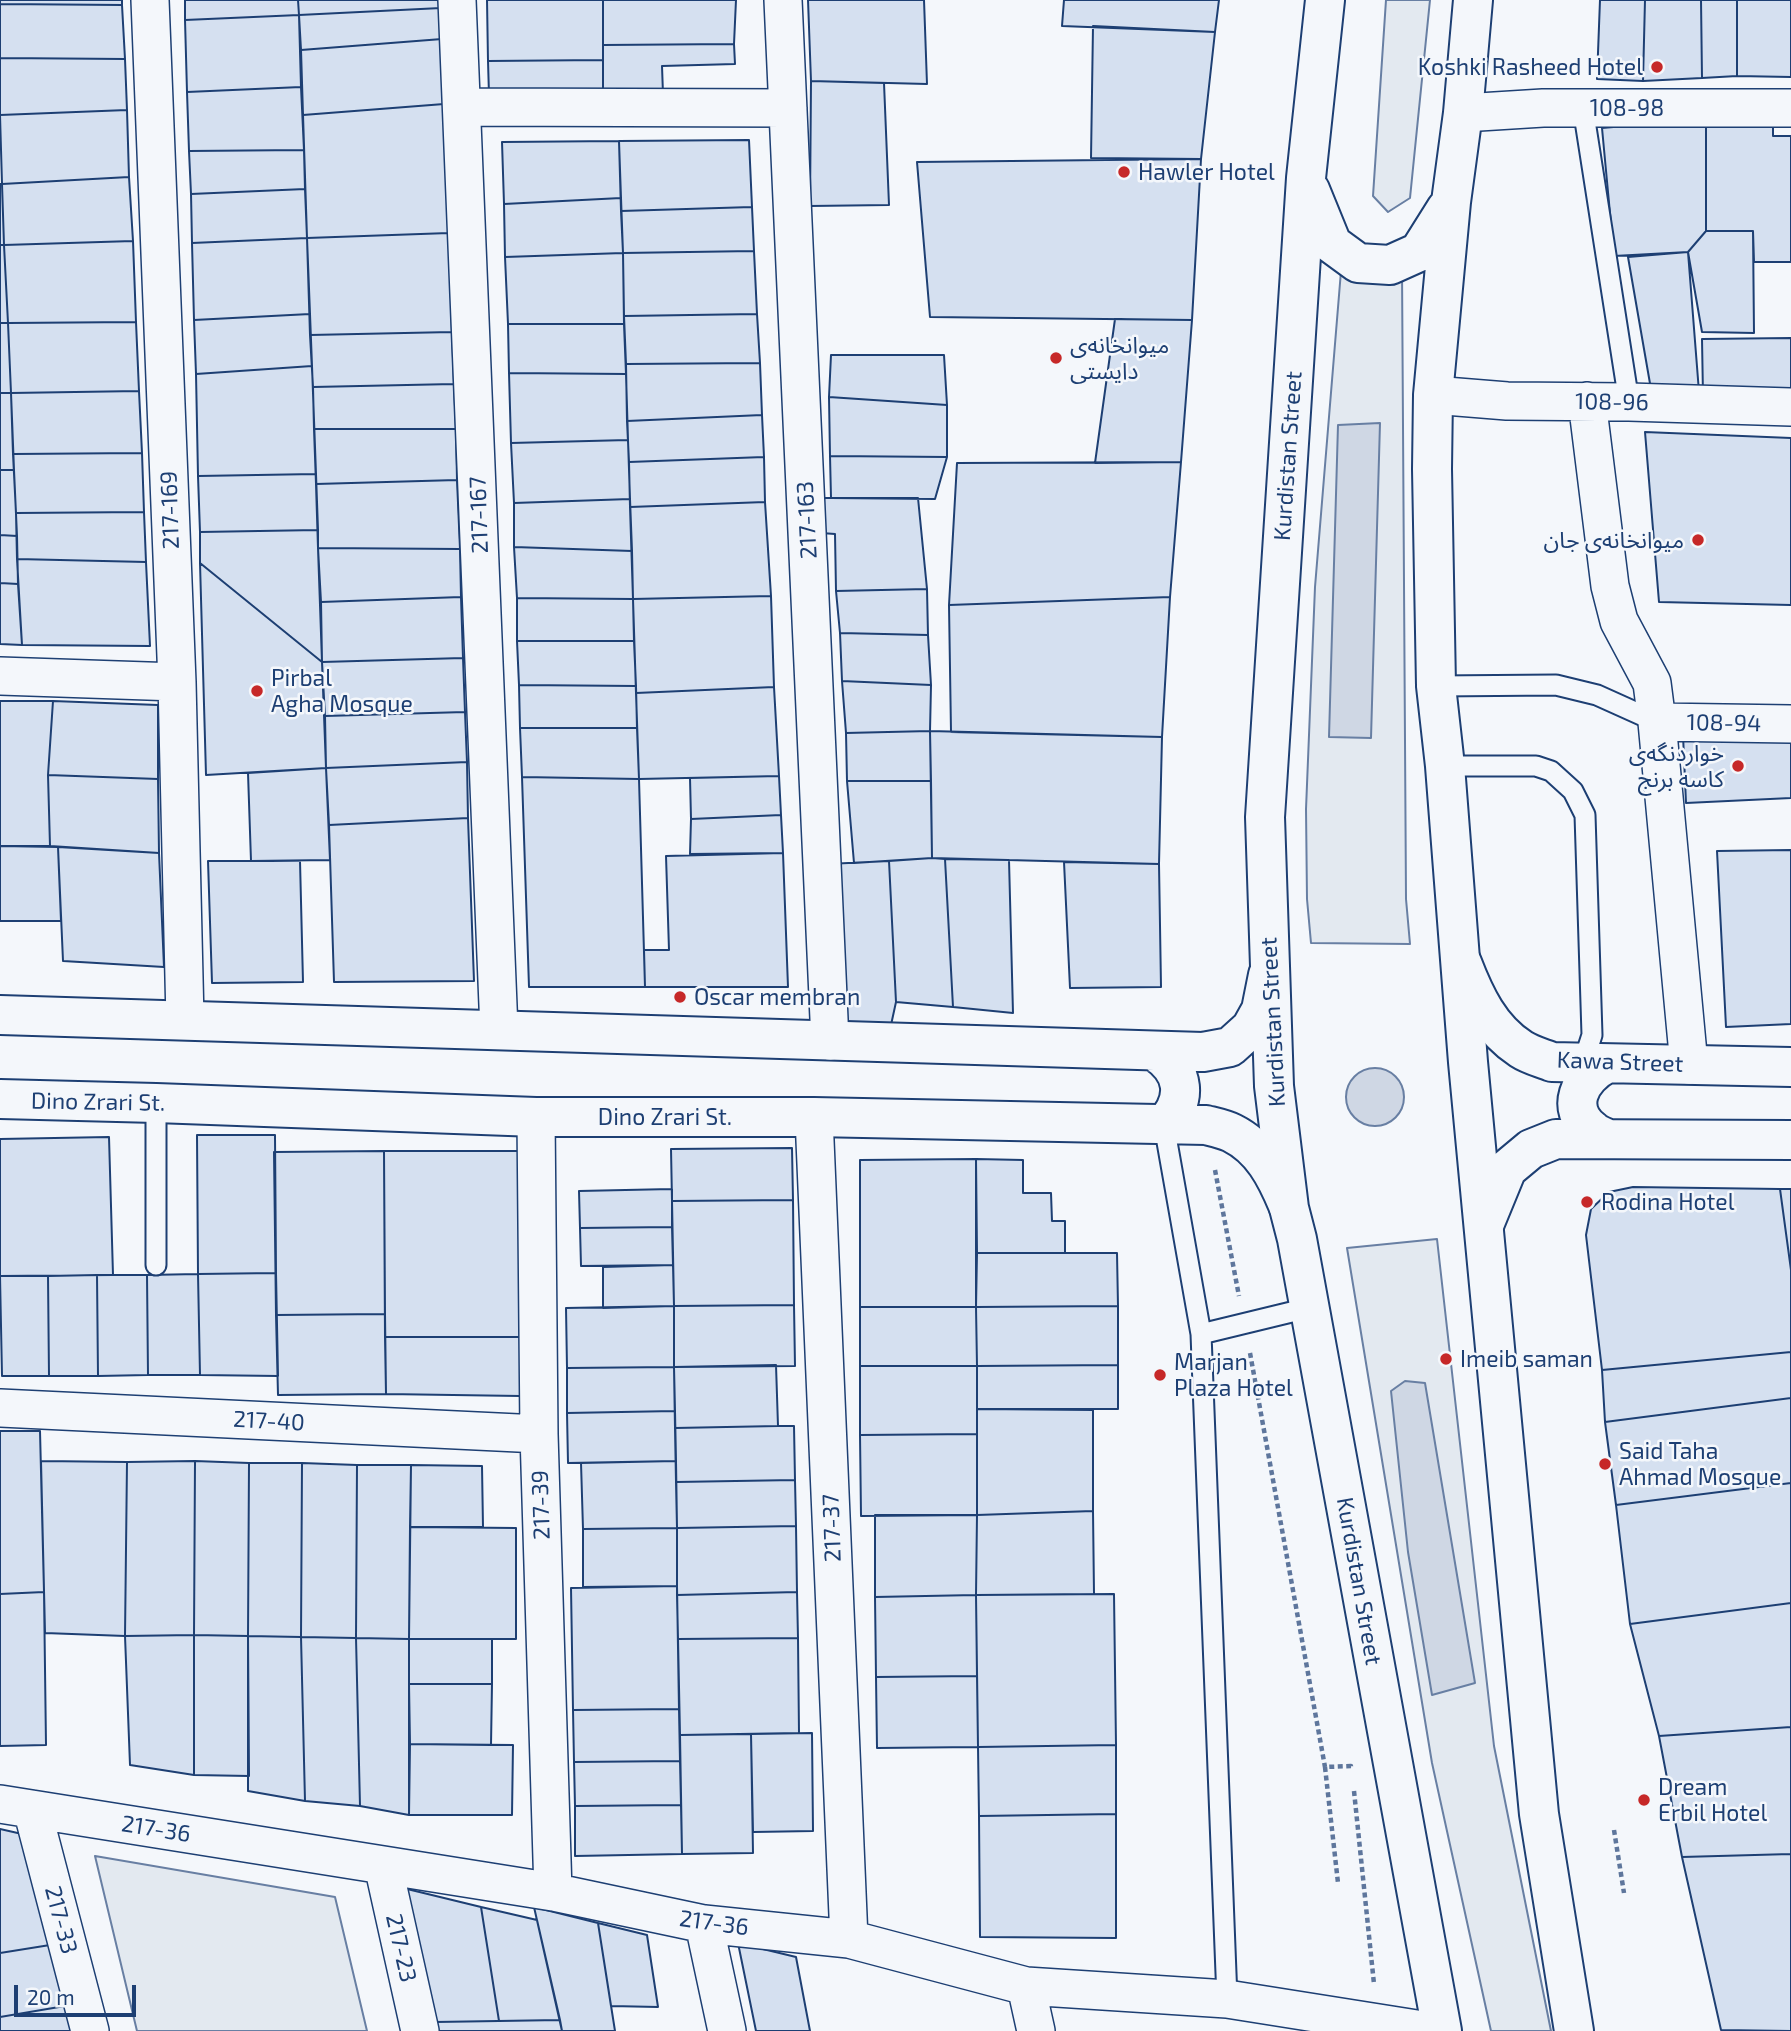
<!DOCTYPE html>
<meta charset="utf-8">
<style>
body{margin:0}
#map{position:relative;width:1791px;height:2031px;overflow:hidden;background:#f4f7fb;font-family:"Exo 2",sans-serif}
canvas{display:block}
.scale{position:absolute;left:14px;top:1985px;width:122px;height:32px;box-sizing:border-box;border:4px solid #1d3f73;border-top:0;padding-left:9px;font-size:21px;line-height:24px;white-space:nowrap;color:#1d3f73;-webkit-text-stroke:5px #f4f7fb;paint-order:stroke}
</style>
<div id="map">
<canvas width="1791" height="2031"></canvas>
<div class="scale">20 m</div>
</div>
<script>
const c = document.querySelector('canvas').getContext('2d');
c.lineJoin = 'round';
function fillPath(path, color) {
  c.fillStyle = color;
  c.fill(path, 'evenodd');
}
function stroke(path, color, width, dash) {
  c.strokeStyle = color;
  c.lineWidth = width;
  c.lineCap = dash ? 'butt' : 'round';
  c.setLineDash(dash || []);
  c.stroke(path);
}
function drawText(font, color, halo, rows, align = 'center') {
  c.font = font + ' "Exo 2","Noto Sans Arabic",sans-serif';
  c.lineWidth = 5;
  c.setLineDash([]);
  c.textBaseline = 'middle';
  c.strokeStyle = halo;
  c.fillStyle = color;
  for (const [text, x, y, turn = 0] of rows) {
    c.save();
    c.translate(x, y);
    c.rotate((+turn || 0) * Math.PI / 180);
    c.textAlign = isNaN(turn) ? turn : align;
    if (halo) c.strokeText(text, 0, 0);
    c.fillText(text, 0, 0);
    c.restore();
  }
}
const green = new Path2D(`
 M1386 0H1430L1410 198 1388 212 1373 196Z
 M1402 269 1406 899 1410 944 1311 943 1307 899 1306 809 1315 587 1341 271Z
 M1437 1239 1494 1746 1551 2031H1491L1432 1763 1347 1248Z
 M95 1856 335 1897 367 2031H137Z`);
fillPath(green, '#e3e9f0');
stroke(green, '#687fa3', 2);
const water = new Path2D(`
 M1380 423 1371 738 1329 737 1338 425Z
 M1346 1097a29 29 0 1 1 58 0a29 29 0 1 1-58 0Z
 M1405 1381 1425 1383 1475 1683 1432 1695 1408 1552 1391 1391Z`);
fillPath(water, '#cfd7e4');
stroke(water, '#687fa3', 2);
const building = new Path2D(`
 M0 0H122V5L0 4Z
 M185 0H298L299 15 185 20Z
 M298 0H440L441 8 299 15Z
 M487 0H603V60L488 61Z
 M603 0H736L734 44 603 45Z
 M808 0H924L927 84 811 81Z
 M1064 0H1219L1215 32 1062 26Z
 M1600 0H1645L1643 81 1597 79Z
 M1645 0H1701L1702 78 1643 81Z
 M1701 0H1737V76L1702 78Z
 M1737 0H1791V77L1737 76Z
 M0 4 122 5 125 59 0 58Z
 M441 8 442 39 301 50 299 15Z
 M299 15 301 87 187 92 185 20Z
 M1093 26 1215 32 1201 159 1091 158Z
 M442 39 444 104 303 115 301 50Z
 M734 44 735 64 662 66 663 94 603 93V45Z
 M0 58 125 59 127 110 0 115Z
 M603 60V93L489 95 488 61Z
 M811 81 884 83 889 205 810 206Z
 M301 87 304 150 189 151 187 92Z
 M444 104 449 233 307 238 303 115Z
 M127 110 129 177 2 184 0 115Z
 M1706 119H1773V136H1791V262H1754L1753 231H1706Z
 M1706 119V231L1688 252 1614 256 1602 128Z
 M749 140 752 207 621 211 619 141Z
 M619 141 621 198 504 204 502 142Z
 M304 150 305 189 191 194 189 151Z
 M1201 159 1192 320 930 317 917 162Z
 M129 177 133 241 4 245 2 184Z
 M0 184H2L4 245H0Z
 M305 189 307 238 192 243 191 194Z
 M621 198 623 253 505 257 504 204Z
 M752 207 754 251 623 253 621 211Z
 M1706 231H1753L1754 333 1702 332 1688 252Z
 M449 233 452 332 310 335 307 238Z
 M307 238 310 314 194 320 192 243Z
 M133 241 136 322 8 323 4 245Z
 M0 245H4L8 323H0Z
 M754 251 757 314 624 316 623 253Z
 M1688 252 1699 392 1652 395 1628 257Z
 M623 253 624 324H508L505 257Z
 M310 314 312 366 196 374 194 320Z
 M757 314 760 363 626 364 624 316Z
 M1115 319 1192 320 1181 462 1095 463Z
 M136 322 139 391 11 393 8 323Z
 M0 323H8L11 393H0Z
 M508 324H624L626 374 509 373Z
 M452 332 454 384 313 387 310 335Z
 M1791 338V396H1703L1702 339Z
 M831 355H944L947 405 829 397Z
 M760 363 762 415 627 421 626 364Z
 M312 366 316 474 198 476 196 374Z
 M509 373 626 374 628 440 511 443Z
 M454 384 456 429H314L313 387Z
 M139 391 142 453 13 454 11 393Z
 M0 393H11L14 470H0Z
 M829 397 947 405V457L830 456Z
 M762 415 764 457 629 462 627 421Z
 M314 429H456L457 480 316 484Z
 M1645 432 1791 438V605L1659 602Z
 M628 440 630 499 514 503 511 443Z
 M142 453 144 512 16 513 13 454Z
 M830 456 947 457 935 499 831 498Z
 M764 457 765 502 630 507 629 462Z
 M1181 462 1170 597 949 605 957 463Z
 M0 470H14L17 536 0 535Z
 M316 474 318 530 200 532 198 476Z
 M457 480 460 549 318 548 316 484Z
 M821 498H918L927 589 836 591 835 534 821 533Z
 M630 499 632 551 514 547V503Z
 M765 502 771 596 633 599 630 507Z
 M144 512 146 562 17 559 16 513Z
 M318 530V548L322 662 200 563V532Z
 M0 535 17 536 18 584 0 583Z
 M514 547 632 551 633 599 517 598Z
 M318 548 460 549 461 597 321 602Z
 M17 559 146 562 150 646 22 645Z
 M200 563 322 662 326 768 206 775Z
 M0 583 18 584 22 645 0 644Z
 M927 589 928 635 840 633 836 591Z
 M771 596 774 687 636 693 633 599Z
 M461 597 463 658 322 662 321 602Z
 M1170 597 1162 737 951 732 949 605Z
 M517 598 633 599 634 641H517Z
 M840 633 928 635 931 685 842 681Z
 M517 641H634L636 686 519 685Z
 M463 658 465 712 325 716 322 662Z
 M842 681 931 685 930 731 846 733Z
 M519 685 636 686 637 728H520Z
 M774 687 779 776 639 779 636 693Z
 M0 701H53L48 775 50 846H0Z
 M53 701 158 705V779L48 775Z
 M465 712 467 762 326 768 325 716Z
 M520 728H637L639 779 522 777Z
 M1791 729V798L1686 803 1683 735Z
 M930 731 1162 737 1159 864 932 858Z
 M930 731 931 781H847L846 733Z
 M467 762 468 818 329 825 326 768Z
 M326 768 330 860 251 861 248 773Z
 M48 775 158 779 159 853 50 846Z
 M779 776 781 815 691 819 690 778Z
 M522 777 639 779 645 987H529Z
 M847 781H931L932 858 854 863Z
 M781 815 783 853 690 854 691 819Z
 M468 818 474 981 334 982 329 825Z
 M0 846 58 847 61 921H0Z
 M58 847 159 853 164 967 63 961Z
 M1791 850V1024L1726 1027 1717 851Z
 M783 853 788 987H645L644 950H669L666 856Z
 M932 858 945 859 953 1007 896 1002 889 861Z
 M945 859 1009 860 1013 1013 953 1007Z
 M208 861H300L303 982 212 983Z
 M889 861 896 1002 891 1025 835 1022 828 864Z
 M1064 862 1159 864 1161 987 1070 988Z
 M197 1135H275L276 1273 198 1274Z
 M109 1137 113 1275 0 1276V1139Z
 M792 1148 793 1200 672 1201 671 1149Z
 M384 1151 385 1314 276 1315 274 1152Z
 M384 1151H520L521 1337H385Z
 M976 1159 1023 1160V1193H1051L1052 1221H1065V1253H977Z
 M976 1159V1307H860V1160Z
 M1633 1187 1780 1189 1791 1270V1352L1602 1370 1586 1235 1591 1209 1609 1192Z
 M672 1189V1227L580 1228 579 1191Z
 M1780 1189H1791V1270Z
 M793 1200 794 1305 674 1306 672 1201Z
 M672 1227 673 1265 581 1266 580 1228Z
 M977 1253H1117L1118 1306 976 1307Z
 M673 1265 674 1306 603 1308V1267Z
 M276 1273 278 1376 200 1375 198 1274Z
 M198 1274 200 1375H148L147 1275Z
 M97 1275 98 1376H49L48 1276Z
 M97 1275H147L148 1375 98 1376Z
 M0 1276H48L49 1376H2Z
 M794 1305 795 1366 674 1367V1306Z
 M674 1306V1367L567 1368 566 1308Z
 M1118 1306V1365L977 1366 976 1307Z
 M860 1307H976L977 1366H860Z
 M385 1314 386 1394 278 1395 276 1315Z
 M385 1337H521L520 1396 386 1394Z
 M1791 1352V1398L1605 1422 1602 1370Z
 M776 1365 778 1426 675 1428 674 1367Z
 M1118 1365V1409H977V1366Z
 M860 1366H977V1434L860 1435Z
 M674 1367 675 1411 567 1413V1368Z
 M1791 1398V1483L1616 1505 1605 1422Z
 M977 1409 1093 1410V1511L977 1515Z
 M675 1411 676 1461 568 1463 567 1413Z
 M778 1426H794L795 1480 676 1482 675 1428Z
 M0 1431H40L44 1592 0 1594Z
 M977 1434V1515L861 1516 860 1435Z
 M41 1461 127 1462 125 1636 45 1633Z
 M195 1461 249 1463 248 1636 194 1635Z
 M195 1461 194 1635 125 1636 127 1462Z
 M676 1461 677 1528 583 1529 581 1463Z
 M249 1463H302L301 1637 248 1636Z
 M302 1463 357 1465 356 1638 301 1637Z
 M357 1465H411L409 1639 356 1638Z
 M411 1465 482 1466 483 1527H410Z
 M795 1480 796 1526 677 1528 676 1482Z
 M1791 1483V1603L1630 1624 1616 1505Z
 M1093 1511 1094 1594 976 1595 977 1515Z
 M875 1515H977L976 1595 875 1597Z
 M796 1526 797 1592 677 1595V1528Z
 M410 1527 516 1528V1639H409Z
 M677 1528V1586L583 1587V1529Z
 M677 1586 679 1709 573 1710 571 1588Z
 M44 1592 46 1745 0 1746V1594Z
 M797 1592 798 1638 678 1639 677 1595Z
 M1114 1594 1116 1745 978 1747 976 1595Z
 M976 1595 977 1676 876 1677 875 1597Z
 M1791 1603V1727L1659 1736 1630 1624Z
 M194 1635 248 1636 249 1776 194 1775Z
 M194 1635V1775L130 1765 125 1636Z
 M248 1636 301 1637 305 1801 248 1791Z
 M301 1637 356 1638 360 1806 305 1801Z
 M356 1638 409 1639V1815L360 1806Z
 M798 1638 799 1733 680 1735 678 1639Z
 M409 1639H492V1684H409Z
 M977 1676 978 1747 877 1748 876 1677Z
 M409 1684H492L491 1745 410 1744Z
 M679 1709 680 1761 574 1762 573 1710Z
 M1791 1727V1854L1682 1857 1659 1736Z
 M812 1733 813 1831 753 1832 751 1734Z
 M751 1734 753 1853 682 1854 680 1735Z
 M410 1744 513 1745 512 1815H409Z
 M1116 1745V1814L979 1816 978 1747Z
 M680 1761 681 1805 575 1806 574 1762Z
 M681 1805 682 1854 575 1856V1806Z
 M1116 1814V1938L980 1937 979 1816Z
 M0 1829 22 1834 50 1945 0 1953Z
 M1791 1854V2031L1721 2030 1682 1857Z
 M403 1888 481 1907 499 2021 435 2022Z
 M481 1907 537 1920 560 2020 499 2021Z
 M534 1907 598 1923 615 2031H562Z
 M598 1923 647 1935 658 2007 611 2006Z
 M738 1943 796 1957 810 2031H756Z
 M50 1945 65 2006 0 2017V1953Z
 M65 2006 71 2031H0V2017Z
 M560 2020 562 2031H437L435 2022Z`);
fillPath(building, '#d5e0f0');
stroke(building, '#1d3f73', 2);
const service = new Path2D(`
 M1583 108 1629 402
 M1436 686 1556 685 1597 695 1657 722
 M1445 766H1536L1551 771 1573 791 1585 815 1592 1035 1583 1063
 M156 1103V1265
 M1164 1125 1201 1334 1227 1999
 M1201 1334 1308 1308`);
const minor = new Path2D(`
 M150 0 177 682 185 1020
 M457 0 499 1030
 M783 0 830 1041
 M462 107 788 108
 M1463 113 1543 108H1791
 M1433 395 1507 401 1629 402 1791 407
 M1587 401 1610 586 1619 621 1652 683 1657 722 1689 1065
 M0 676 177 682
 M1657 722 1791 724
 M536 1117 539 1434 553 1892
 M814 1117 849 1939
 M0 1408 539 1434
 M0 1804 553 1892 704 1924 849 1939 1026 1986 1227 1999 1429 2031
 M32 1809 90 2031
 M383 1865 420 2031
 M704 1924 727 2031
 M1026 1986 1036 2031`);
const primary = new Path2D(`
 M1462 963C1475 997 1490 1029 1521 1049 1530 1055 1542 1058 1552 1062L1791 1067
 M0 1015 1203 1052 1230 1047 1251 1028 1261 1010 1268 975
 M1156 1052C1185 1072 1188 1099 1164 1125
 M0 1099 156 1103 536 1117H814L1206 1125C1214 1127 1224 1129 1232 1133 1262 1148 1276 1176 1288 1205
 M1606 1138C1602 1136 1596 1134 1592 1130 1564 1109 1580 1077 1606 1064
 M1484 1225 1507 1169 1531 1149 1556 1139 1791 1140`);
const trunk = new Path2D(`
 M1325 0 1306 178 1265 817 1274 1086 1289 1208 1297 1239 1442 2031
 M1473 0 1463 113 1451 202 1433 395 1432 469 1436 686 1445 766 1468 1062 1539 1814 1574 2031
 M1310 190 1332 244 1358 263 1390 265 1419 252 1446 209`);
stroke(service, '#1d3f73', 23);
stroke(minor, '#1d3f73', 40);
stroke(primary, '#1d3f73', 42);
stroke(trunk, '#1d3f73', 42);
stroke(new Path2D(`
 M1215 1170 1239 1296
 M1250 1353 1325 1767 1351 1766V1769
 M1325 1767 1338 1883
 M1354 1791 1374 1984
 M1614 1830 1624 1893`), '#5e769c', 4.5, [5, 3.5]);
stroke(service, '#f4f7fb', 19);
stroke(minor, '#f4f7fb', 37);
stroke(primary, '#f4f7fb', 38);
stroke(trunk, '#f4f7fb', 38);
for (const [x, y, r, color] of [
 [1657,67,7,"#c62828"],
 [1124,172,7,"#c62828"],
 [1056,358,7,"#c62828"],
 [1698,540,7,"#c62828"],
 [257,691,7,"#c62828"],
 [1738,766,7,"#c62828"],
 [680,997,7,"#c62828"],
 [1587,1202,7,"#c62828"],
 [1446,1359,7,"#c62828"],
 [1160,1375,7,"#c62828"],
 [1605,1464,7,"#c62828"],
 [1644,1800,7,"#c62828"]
]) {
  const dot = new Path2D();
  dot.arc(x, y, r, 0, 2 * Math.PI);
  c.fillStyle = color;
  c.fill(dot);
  stroke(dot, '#f4f7fb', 2.5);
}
drawText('23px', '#1d3f73', '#f4f7fb', [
 ["Koshki Rasheed Hotel",1643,67,"right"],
 ["Hawler Hotel",1138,172],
 ["میوانخانەی",1070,345],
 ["دایستی",1070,371],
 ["میوانخانەی جان",1684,540,"right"],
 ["Pirbal",271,678],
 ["Agha Mosque",271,704],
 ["خواردنگەی",1724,753,"right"],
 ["کاسە برنج",1724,779,"right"],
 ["Oscar membran",694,997],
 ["Rodina Hotel",1601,1202],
 ["Imeib saman",1460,1359],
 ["Marjan",1174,1362],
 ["Plaza Hotel",1174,1388],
 ["Said Taha",1619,1451],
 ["Ahmad Mosque",1619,1477],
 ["Dream",1658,1787],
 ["Erbil Hotel",1658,1813]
], 'left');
drawText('23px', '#1d3f73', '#f4f7fb', [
 ["108-98",1627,108],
 ["108-96",1612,402,1],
 ["Kurdistan Street",1288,456,-86],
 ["217-169",170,510,-92],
 ["217-167",479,515,-92],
 ["217-163",807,520,-93],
 ["108-94",1724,723,1],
 ["Kurdistan Street",1273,1022,-93],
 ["Kawa Street",1620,1062,2],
 ["Dino Zrari St.",98,1102,1],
 ["Dino Zrari St.",665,1117],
 ["217-40",269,1421,3],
 ["217-39",541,1505,-92],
 ["217-37",832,1528,-92],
 ["Kurdistan Street",1359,1581,80],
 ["217-36",156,1829,9],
 ["217-33",61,1920,75],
 ["217-36",714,1923,8],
 ["217-23",401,1948,77]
]);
</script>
